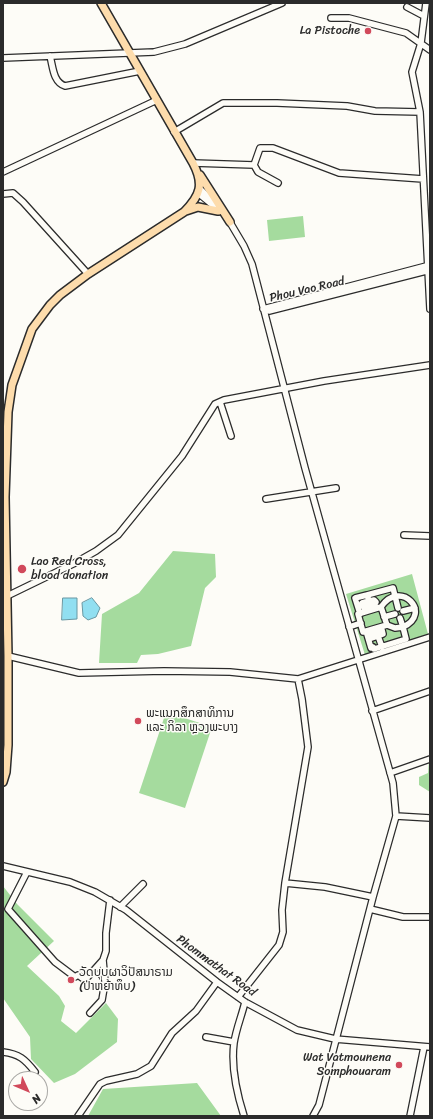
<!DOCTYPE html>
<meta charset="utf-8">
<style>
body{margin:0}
#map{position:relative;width:433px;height:1119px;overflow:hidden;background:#fdfcf7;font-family:Sriracha,sans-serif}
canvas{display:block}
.frame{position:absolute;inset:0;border:4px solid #2b2b2b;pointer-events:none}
.north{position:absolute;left:8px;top:1071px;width:40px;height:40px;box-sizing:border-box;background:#fdfcf7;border:1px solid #a9a8a5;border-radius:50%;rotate:134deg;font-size:11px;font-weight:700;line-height:16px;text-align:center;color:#2b2b2b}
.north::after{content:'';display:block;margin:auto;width:14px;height:18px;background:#d1495b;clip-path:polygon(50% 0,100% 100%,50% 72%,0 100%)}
</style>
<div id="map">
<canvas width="433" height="1119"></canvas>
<div class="frame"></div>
<div class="north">N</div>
</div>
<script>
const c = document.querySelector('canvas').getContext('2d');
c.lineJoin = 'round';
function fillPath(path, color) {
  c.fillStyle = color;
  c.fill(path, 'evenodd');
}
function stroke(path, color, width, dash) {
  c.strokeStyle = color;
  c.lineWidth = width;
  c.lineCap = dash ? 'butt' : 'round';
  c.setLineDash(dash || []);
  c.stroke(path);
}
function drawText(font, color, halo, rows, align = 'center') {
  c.font = font + ' Sriracha,"Noto Sans Lao",sans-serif';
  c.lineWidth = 3;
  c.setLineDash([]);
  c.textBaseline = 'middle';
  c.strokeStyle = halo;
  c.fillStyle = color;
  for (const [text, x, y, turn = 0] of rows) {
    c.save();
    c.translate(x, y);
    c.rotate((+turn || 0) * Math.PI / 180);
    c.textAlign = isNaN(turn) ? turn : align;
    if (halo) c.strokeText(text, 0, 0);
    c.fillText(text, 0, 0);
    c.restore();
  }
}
fillPath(new Path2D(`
 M303 216 305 237 269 241 267 220Z
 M173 551 215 554 216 577 205 588 191 646 158 654 141 655 137 663H99L102 614 139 593Z
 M412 574 428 634 365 655 346 594Z
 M166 712 212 727 185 808 139 793Z
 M429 760H430V792L419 785V777L428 773Z
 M3 886 17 904 54 941 27 966 59 996 65 1006 61 1021 76 1033 106 1003 118 1019 117 1042 75 1074 54 1083 31 1059 30 1037 3 998Z
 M197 1083 221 1116H88L103 1089Z`), '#a5db9e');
const water = new Path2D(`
 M63 598H77V619L62 620Z
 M92 598 100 608 96 617 88 620 83 616 82 603Z`);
fillPath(water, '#91dff1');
stroke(water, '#6897a2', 1);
const minor = new Path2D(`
 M426 3 421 43 412 72 420 112 430 309
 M407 7 424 16
 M331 18H349L406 33 430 50
 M50 56C53 67 53 82 65 86L140 71
 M3 58 154 52 185 44 282 3
 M174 132 223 103H277L347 106 375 111 420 112
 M193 163 254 165 258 172 278 183
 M254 165 260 148H273L339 173 423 179
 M3 172 157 100
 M200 189 215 203
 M198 193 214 206
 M3 194 13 193 23 202 88 274
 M228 219 244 246 252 264 305 468 393 783 396 816 373 897 319 1105 313 1116
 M430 265 263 309 269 311 430 270
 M220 402 231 436
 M266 499 336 488
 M404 535 430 536
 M367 595 393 588 398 608
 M3 598 73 564 96 551 118 535 182 456 215 404 224 400 324 381 430 365
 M381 607 358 614 363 632 387 625
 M403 611 415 608
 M360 614 355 598 367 595 369 601 374 600 376 602 375 604 364 608 362 603 369 601
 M384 617 395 614
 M349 627 361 623
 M366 631 371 648 373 647 374 649 406 639 403 627 395 628 387 625 381 607C401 578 433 614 403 627L400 618
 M378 636 383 634 382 630 371 633 370 636 372 638 378 636 382 647
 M8 656 79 673 164 671 230 672 298 679 430 637
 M372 711 430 691
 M390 773 430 759
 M396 816 430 818
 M3 866 70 882 95 892 126 910 217 982 245 1002 297 1030 335 1039 430 1047
 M27 872 8 909 55 962 75 977 78 975 85 980 103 960 106 951V933L110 900
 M285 883 308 747 302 699 298 679
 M120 907 143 884
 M370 909 403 917H430
 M238 997 279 945 283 932 282 910 285 883 325 887 373 897
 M90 1013 102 1000 105 982 103 960
 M206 1037 234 1042
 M3 1052C19 1054 25 1059 35 1072
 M78 1116 100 1084 106 1081 137 1074 151 1066 172 1033 196 1011 217 982
 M244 1116C237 1094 231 1066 234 1043 236 1029 242 1015 245 1002
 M410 1116 424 1047`);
const major = new Path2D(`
 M200 175 230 222
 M186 211 198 207 218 211
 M3 782 6 772 8 745V656L5 497 8 412 12 385 32 329 50 305 60 295 88 274 184 212C201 195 204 184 193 163L101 3`);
stroke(minor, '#2b2b2b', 8);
stroke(major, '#2b2b2b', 10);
stroke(minor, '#fdfcf7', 5.5);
stroke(major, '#fddcac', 7);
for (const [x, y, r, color] of [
 [368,31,4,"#d1495b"],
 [22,569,5,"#d1495b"],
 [138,721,4,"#d1495b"],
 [71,980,4,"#d1495b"],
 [399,1065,4,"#d1495b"]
]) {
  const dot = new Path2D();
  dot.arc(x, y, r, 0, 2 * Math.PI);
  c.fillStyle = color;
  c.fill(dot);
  stroke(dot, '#fdfcf7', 1.5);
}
drawText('12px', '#2b2b2b', '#fdfcf7', [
 ["La Pistoche",360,31,"right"],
 ["Lao Red Cross,",31,562],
 ["blood donation",31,576],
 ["ພະແນກສຶກສາທິການ",146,714],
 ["ແລະ ກິລາ ຫຼວງພະບາງ",146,728],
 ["ວັດບຸບຜາວິປັສນາຣາມ",79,973],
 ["(ປ່າຫຍ້າທຶບ)",79,987],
 ["Wat Vatmounena",391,1058,"right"],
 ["Somphouaram",391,1072,"right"]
], 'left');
drawText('12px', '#2b2b2b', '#fdfcf7', [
 ["Phou Vao Road",307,290,-13],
 ["Phommathat Road",216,966,36]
]);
</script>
